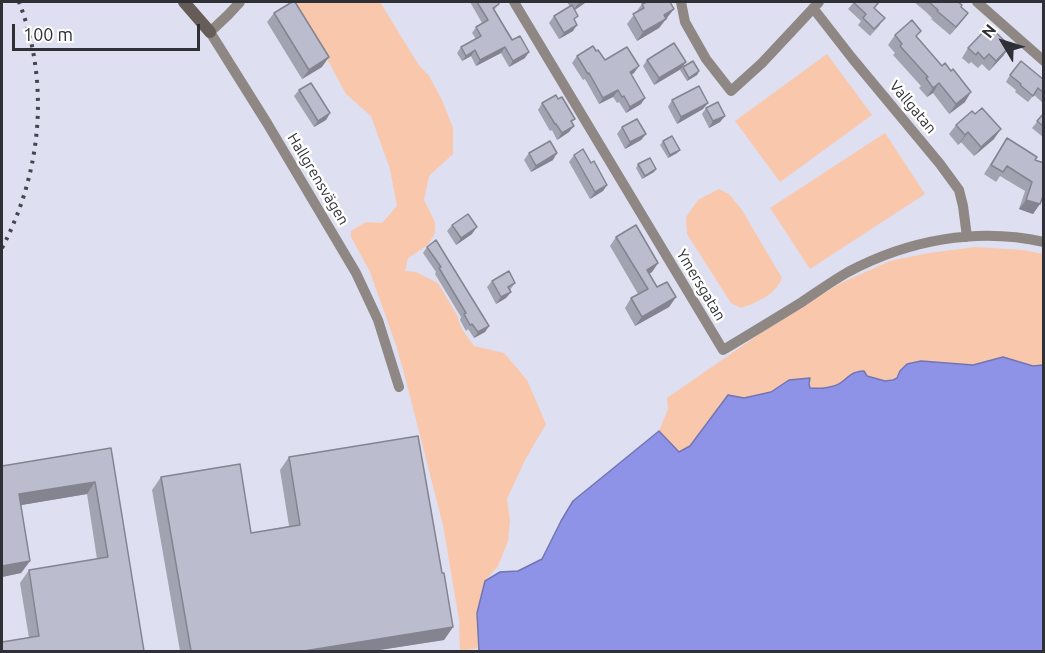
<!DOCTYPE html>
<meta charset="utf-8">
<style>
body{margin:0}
#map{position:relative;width:1045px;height:653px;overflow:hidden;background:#dedff0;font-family:Ubuntu,sans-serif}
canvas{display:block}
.frame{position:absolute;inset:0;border:3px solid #2f2f36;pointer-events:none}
.north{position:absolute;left:973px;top:12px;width:60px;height:60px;-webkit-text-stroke:4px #fff;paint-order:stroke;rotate:308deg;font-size:16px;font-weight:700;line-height:24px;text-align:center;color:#2f2f36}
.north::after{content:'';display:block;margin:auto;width:21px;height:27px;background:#2f2f36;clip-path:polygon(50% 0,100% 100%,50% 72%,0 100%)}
.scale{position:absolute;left:12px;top:24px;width:188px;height:27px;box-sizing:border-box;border:3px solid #2f2f36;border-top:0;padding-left:8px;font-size:18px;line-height:21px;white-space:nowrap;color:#2f2f36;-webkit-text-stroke:4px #fff;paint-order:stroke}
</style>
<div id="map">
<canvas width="1045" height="653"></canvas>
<div class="frame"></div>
<div class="north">N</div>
<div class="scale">100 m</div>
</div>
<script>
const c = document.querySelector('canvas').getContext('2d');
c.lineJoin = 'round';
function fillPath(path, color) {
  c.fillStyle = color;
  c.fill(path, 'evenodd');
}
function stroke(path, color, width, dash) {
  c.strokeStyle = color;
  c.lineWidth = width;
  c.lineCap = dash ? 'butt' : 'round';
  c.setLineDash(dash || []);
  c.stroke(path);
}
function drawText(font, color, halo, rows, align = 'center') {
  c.font = font + ' Ubuntu,sans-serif';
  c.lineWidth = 5;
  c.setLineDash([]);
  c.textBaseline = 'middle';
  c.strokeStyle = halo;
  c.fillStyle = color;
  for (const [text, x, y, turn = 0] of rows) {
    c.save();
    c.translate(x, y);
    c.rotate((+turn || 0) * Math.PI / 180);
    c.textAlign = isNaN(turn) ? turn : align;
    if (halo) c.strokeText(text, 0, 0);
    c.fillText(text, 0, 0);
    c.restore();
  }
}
fillPath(new Path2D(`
 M293 2H380L418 64 429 76 442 100 453 128V154L429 176 424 200 435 222V233L428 245 408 258 405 271 416 272 438 283 458 317C459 327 468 337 474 346L504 353 527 380 546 424 525 460 507 499 510 521 508 541 498 566 485 581 477 613 479 648 460 651 459 620 443 525 405 377 397 348 370 272 351 237V231L366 222 382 223 397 206 390 169 371 116 346 94 331 66Z
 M827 54 872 115 780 182 735 121Z
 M885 133 925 194 810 269 770 208Z
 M719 189 729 194 742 210 782 278C775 295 758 302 741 308L731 303 687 234 686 217 698 200Z
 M975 247 1023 250 1043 254V365L1033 366 1003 357 973 365 921 361 900 371C892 390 870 378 856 372 850 374 849 377 844 381 836 388 821 389 810 388V378L789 380 771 392 744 398 728 395 690 446 679 452 659 431 668 409 667 398 781 319 839 284 890 261 929 253Z`), '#f9c7ac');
const water = new Path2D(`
 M1003 357 1033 366 1043 365V651H479L477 613 485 581 500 572 518 571 542 559 561 521 573 501 659 431 679 452 690 446 728 395 744 398 771 392 789 380 810 378 809 384 810 388C820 389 835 388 843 381 852 374 852 372 864 371L867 376 885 381 893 380 897 378 900 371 907 364 921 361 973 365Z`);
fillPath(water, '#8f93e8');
stroke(water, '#7275b3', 1.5);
stroke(new Path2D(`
 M240 2 228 15 210 32 267 123 356 273 378 320 399 387
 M514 2 723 350C750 334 776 318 802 302 817 292 832 281 848 272 908 240 977 227 1044 242
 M681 2 685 22 706 59 731 91 762 63 819 2
 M977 2 1044 61
 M813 8 852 58 940 164 959 190 963 206 967 237`), '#8e8784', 10);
stroke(new Path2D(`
 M184 2 210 32`), '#675d58', 12);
stroke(new Path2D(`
 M2 248C42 172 50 82 19 2`), '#45454d', 4, [3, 6]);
fillPath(new Path2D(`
 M470 2H498L499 4 494 10 525 58 509 67 501 53 476 66 471 56 462 61 457 53 461 47 476 39 472 33 476 27 482 23Z
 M567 2H586L575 10V21L573 31 559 39 549 23 554 16 570 7Z
 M854 2 874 9 880 25 870 36 858 25 861 21 848 9Z
 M914 2H958L961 7 968 13 950 35 931 19 932 18 926 12Z
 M642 4 668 18 665 20 659 28 637 41 627 24Z
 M274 13 322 67 302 79 267 22Z
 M895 35 917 37 965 102 949 114 933 93 927 97 919 88 921 86 893 55 895 53 888 45Z
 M1010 46 1003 56 989 71 982 64 978 68 971 62 969 64 962 58 968 48Z
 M596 51 605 60 634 73 631 75 645 98 641 104 626 113 619 102 617 103 613 97 599 104 585 79 583 80 572 63 577 56Z
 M647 60 686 62 681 69 654 85 643 66Z
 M683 67 699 71 697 75 687 81 680 70Z
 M1010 75 1044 80V104L1034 95 1028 102 1015 92 1016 90 1006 82Z
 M299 90 330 113 326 120 314 127 294 96Z
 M672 100 703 109 677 124 668 107Z
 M542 103 572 123 569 132 557 140 552 130 550 131 538 110Z
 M706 108 725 116 720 122 709 128 702 114Z
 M1044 113V138L1032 128Z
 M956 125 994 139 974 156 961 142 958 145 949 134Z
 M622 127 646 134 641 140 625 149 617 134Z
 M1007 138 1035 160 1044 163V202L1041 201 1033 214 1019 209 1025 191 1000 176 996 182 984 174Z
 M663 141 677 153 668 158 660 145Z
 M529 153 553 160 531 172 524 160Z
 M574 155 591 163 607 185 603 191 590 199 569 162Z
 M638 164 654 172 642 179 636 168Z
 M452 225 472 234 456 245 447 231Z
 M616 237 658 263 652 272 649 274 657 287 676 297 669 307 635 326 625 308 631 298 638 294 610 246Z
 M427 247 489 326 485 332 474 338 468 329 466 331 460 320 461 317 435 274 436 272 423 253Z
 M492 281 515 283 510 290 511 292 506 298 496 304 487 287Z
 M111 448 143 651 29 638 20 583 29 570 97 559 87 494 21 505 30 561 21 573 2 577V466Z
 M289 457 442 573 453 627 444 640 373 651H180L152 490 161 477 251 533 289 526 280 470Z`), '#a1a3b1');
fillPath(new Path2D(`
 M582 2H586L585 3 573 11 577 5Z
 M674 9 659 28 637 41 643 32 664 15Z
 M968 13 962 21 950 35 956 27Z
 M577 25 573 31 559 39 564 33Z
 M1010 46 1003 56 989 71 996 61Z
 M505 47 501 53 476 66 480 60Z
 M475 50 471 56 462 61 466 56Z
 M529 52 525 58 509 67 513 61Z
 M329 57 322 67 302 79 309 70Z
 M686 62 681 69 654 85 659 78Z
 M639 66 634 73 625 78 630 72Z
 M699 71 697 75 687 81 689 78Z
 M939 83 933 93 927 97 933 88Z
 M618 90 613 97 599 104 603 98Z
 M971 92 965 102 949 114 956 104Z
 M645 98 641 104 626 113 630 107Z
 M708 103 703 109 677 124 681 117Z
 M330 113 326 120 314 127 318 121Z
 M725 116 720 122 709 128 713 121Z
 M574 126 569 132 557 140 562 133Z
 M1001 129 994 139 974 156 981 147Z
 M968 132 961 142 958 145 965 135Z
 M646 134 641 140 625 149 630 142Z
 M680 150 677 153 668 158 670 155Z
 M557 153 553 160 531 172 536 166Z
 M656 169 654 172 642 179 645 176Z
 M607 185 603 191 590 199 595 192Z
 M1026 200 1040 204 1033 214 1019 209Z
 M477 227 472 234 456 245 461 238Z
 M658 263 652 272 640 279 647 270Z
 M511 292 506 298 496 304 501 297Z
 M676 297 669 307 635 326 642 317Z
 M489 326 485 332 474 338 478 332Z
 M95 482 87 494 10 507 19 494Z
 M30 561 21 573 2 577V566Z
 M453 627 444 640 373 651H304Z`), '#838490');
const building = new Path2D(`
 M292 2H295L329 57 309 70 274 13Z
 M477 2H498L499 4 493 8 512 40 520 36 529 52 513 61 505 47 480 60 475 50 466 56 461 47 481 36 476 27 488 20Z
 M647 2H670L674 9 664 15 666 19 643 32 633 14 644 8 642 4Z
 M853 2H879L874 8 885 18 874 29 863 18 866 14Z
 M929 2H958L962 5 961 7 968 13 956 27 937 11 938 10Z
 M572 5 578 16 574 19 577 25 564 33 554 16Z
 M912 20 921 31 916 36 942 66 945 63 951 71 953 69 971 92 956 104 939 83 933 88 926 78 928 77 900 46 902 44 895 35Z
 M989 26 1010 46 996 61 989 54 984 59 978 52 976 55 968 48Z
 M674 43 686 62 659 78 647 60Z
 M593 46 596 51 598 50 605 60 627 47 639 66 630 72 645 98 630 107 624 96 622 97 618 90 603 98 589 73 588 74 577 56Z
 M693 61 699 71 689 78 683 67Z
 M1021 61 1044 80V93L1038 88 1033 96 1020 85 1021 84 1010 75Z
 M311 83 330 113 318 121 299 90Z
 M699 86 708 103 681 117 672 100Z
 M556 95 558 99 562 97 575 119 571 121 574 126 562 133 556 124H555L542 103Z
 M718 102 725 116 713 121 706 108Z
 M982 108 1001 129 981 147 968 132 965 135 956 125 972 111 975 114Z
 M1044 113V127L1037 121Z
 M637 119 646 134 630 142 622 127Z
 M672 136 680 150 670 155 663 141Z
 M1007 138 1037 157 1035 160 1044 163V193L1040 204 1026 200 1032 182 1007 166 1003 172 991 165Z
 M550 141 557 153 536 166 529 153Z
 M583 149 591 163 594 161 607 185 595 192 574 155Z
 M650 158 656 169 645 176 638 164Z
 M468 214 477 227 461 238 452 225Z
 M636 225 658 263 647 270 657 287 667 282 676 297 642 317 631 298 648 289 616 237Z
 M436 240 489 326 478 332 472 324 470 325 464 314 466 313 439 268 441 267 427 247Z
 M509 271 515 283 508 287 511 292 501 297 492 281Z
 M418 436 442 573H444L453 627 304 651H191L161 477 240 464 251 533 300 525 289 457Z
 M111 448 144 651H2V642L39 636 29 570 108 557 95 482 19 494 30 561 2 566V466Z`);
fillPath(building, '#bbbdce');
stroke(building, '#838490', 1.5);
drawText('15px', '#2f2f36', '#fff', [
 ["Vallgatan",913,107,50],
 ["Hallgrensvägen",318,179,59],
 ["Ymersgatan",701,285,59]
]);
</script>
